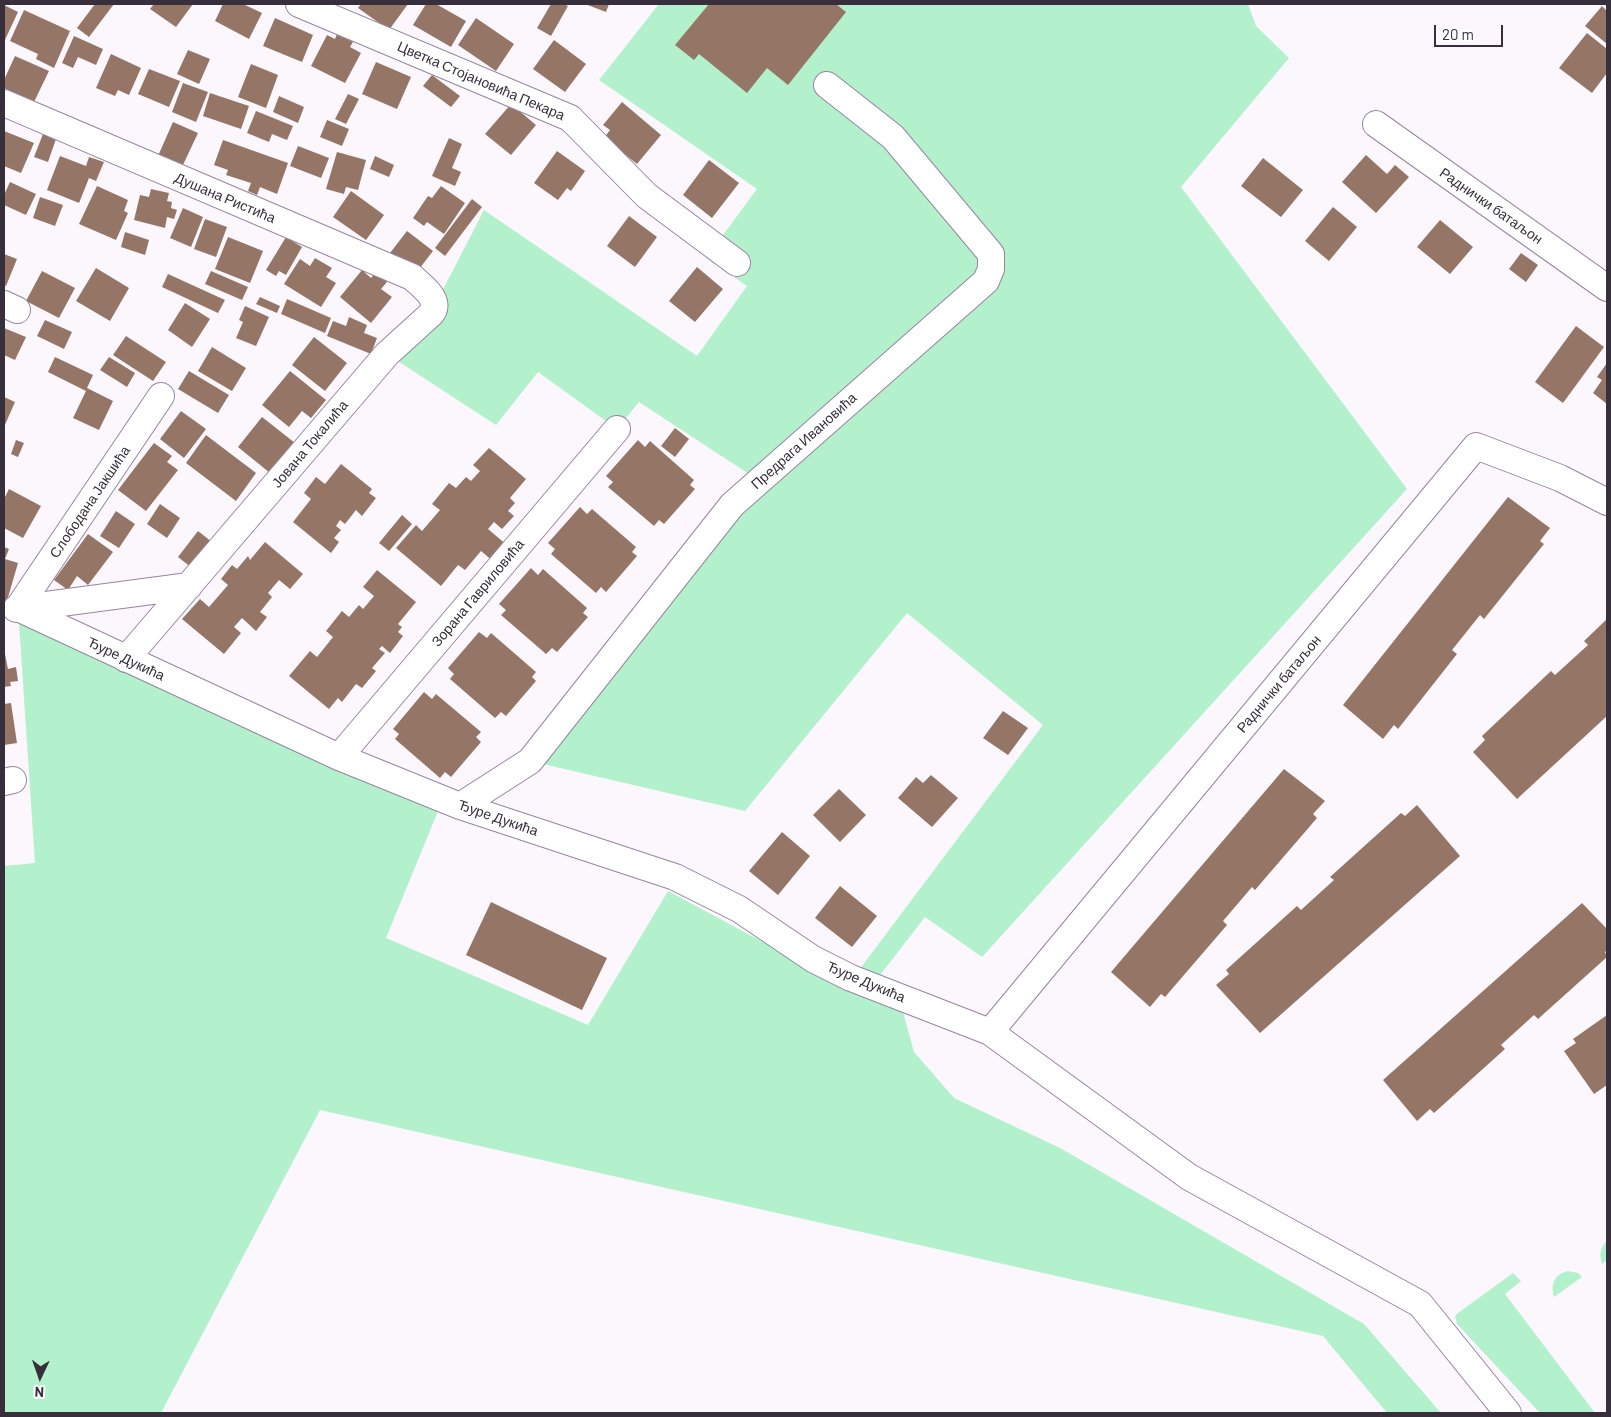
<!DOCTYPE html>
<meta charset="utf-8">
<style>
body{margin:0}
#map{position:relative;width:1611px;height:1417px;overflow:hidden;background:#fbf7fd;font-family:Barlow,sans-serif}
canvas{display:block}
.frame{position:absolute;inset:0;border:5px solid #372f3b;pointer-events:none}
.north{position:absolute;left:15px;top:1352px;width:50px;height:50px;-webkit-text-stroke:4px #fff;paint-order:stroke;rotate:183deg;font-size:14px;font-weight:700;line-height:20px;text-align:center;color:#372f3b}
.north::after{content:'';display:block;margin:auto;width:18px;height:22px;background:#372f3b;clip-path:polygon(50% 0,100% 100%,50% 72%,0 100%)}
.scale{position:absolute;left:1434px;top:25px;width:69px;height:22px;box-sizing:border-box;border:2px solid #372f3b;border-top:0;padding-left:6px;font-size:15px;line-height:18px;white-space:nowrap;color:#372f3b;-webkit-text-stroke:4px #fff;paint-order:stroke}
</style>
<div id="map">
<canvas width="1611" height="1417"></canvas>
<div class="frame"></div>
<div class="north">N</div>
<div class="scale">20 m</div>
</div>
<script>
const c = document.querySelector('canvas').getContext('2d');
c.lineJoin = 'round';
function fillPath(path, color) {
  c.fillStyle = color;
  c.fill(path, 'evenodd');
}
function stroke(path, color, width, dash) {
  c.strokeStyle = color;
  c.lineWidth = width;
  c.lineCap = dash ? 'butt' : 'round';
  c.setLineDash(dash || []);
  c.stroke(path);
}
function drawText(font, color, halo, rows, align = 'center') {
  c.font = font + ' Barlow,sans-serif';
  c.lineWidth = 4.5;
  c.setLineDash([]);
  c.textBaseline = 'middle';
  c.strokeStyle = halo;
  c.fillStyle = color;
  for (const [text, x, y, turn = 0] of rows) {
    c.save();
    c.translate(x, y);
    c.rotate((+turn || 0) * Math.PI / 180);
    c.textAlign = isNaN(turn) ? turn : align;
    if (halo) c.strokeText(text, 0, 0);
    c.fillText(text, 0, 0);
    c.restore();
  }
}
fillPath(new Path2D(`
 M659 4H1248L1256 26 1289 58 1181 187 1407 489 982 957 925 917 874 983 859 970 1043 725 907 613 745 811 530 761 755 478 639 402 617 429 538 372 496 425 387 354 435 305 484 210 697 356 747 286 706 258 757 189 599 80Z
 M18 608 438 811 386 938 588 1025 668 891 830 978 903 1012 914 1052 954 1098 1060 1148 1364 1324 1441 1413H1387L1323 1336 320 1110 161 1413H4V866L35 863Z
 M1607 1241V1260L1602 1264C1599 1255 1600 1247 1607 1241Z
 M1568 1271 1578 1273 1582 1277 1554 1297C1550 1284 1555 1274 1568 1271Z
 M1513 1273 1521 1281 1505 1294 1595 1413H1540L1457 1324 1455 1316 1458 1313Z`), '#b2f1cc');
fillPath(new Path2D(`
 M95 4H114L89 37 77 28Z
 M154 4H193L176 27 150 9Z
 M223 4H243L262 13 249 39 215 21Z
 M361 4H408L389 30 358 8Z
 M426 4H436L466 21 451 47 413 25Z
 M551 4H563L568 6 551 36 537 28Z
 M585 4H609L606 12Z
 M709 4H836L846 12 788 85 767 68 747 93 699 54 694 60 675 45Z
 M4 5 18 12 4 42Z
 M1602 6 1607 11V44L1585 26Z
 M24 10 70 31 54 68 36 59 38 54 10 41Z
 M275 18 313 35 302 62 263 46Z
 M476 18 514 44 496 71 458 45Z
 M1587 33 1607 49V73L1592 93 1559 68Z
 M337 34 353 42 350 47 361 53 345 83 311 66 327 35 335 39Z
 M74 36 103 49 96 65 78 57 73 68 62 63Z
 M554 40 586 64 565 92 533 69Z
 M188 50 210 59 199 84 177 74Z
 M111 54 141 68 129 95 118 90 115 96 96 88Z
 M15 56 49 71 34 102 4 88V80Z
 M376 62 411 77 397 109 362 94Z
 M251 64 278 75 266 108 238 97Z
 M149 69 180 81 169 107 138 94Z
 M432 75 460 96 451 107 423 86Z
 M183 83 208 92 196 122 172 112Z
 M210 93 249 106 241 129 203 116Z
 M348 94 359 99 346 124 335 119Z
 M279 96 304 107 298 123 273 112Z
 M622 102 661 135 637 164 604 138 610 130 603 125Z
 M511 104 536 125 511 155 485 134Z
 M256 111 293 126 287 140 272 134 269 142 247 133Z
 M327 120 349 129 342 146 320 137Z
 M173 122 198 133 182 167 158 156Z
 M4 131 34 143 21 173 4 166Z
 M43 134 56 139 48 162 34 157Z
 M449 138 462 144 452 168 461 172 455 186 432 176Z
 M223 140 288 163 277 194 260 187 257 195 248 191 251 183 226 175 228 170 214 165Z
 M298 146 329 158 321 178 290 166Z
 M557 151 585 171 571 191 567 188 558 200 534 183Z
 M337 152 366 160 358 190 346 187 344 194 326 189Z
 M1366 155 1387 174 1395 165 1409 177 1376 213 1342 182Z
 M60 156 86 166 89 157 104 162 96 181 89 178 79 203 47 190Z
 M375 156 394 165 389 177 370 169Z
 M1263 158 1303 190 1281 217 1241 186Z
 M709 160 739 183 712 218 683 195Z
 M10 182 36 194 26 215 4 205V195Z
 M97 186 128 200 124 211 128 213 116 240 79 224Z
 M441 186 465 203 444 234 427 222 424 226 413 218 428 196 432 198Z
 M151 189 169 193 167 201 172 202 171 208 177 210 174 219 167 217 165 228 134 220 140 195 149 197Z
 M351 191 384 215 366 240 333 217Z
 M40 197 63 205 55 226 33 218Z
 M472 199 482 207 445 256 435 248Z
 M1333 207 1357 227 1329 261 1305 241Z
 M183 208 203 217 191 247 170 238Z
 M629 216 657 237 635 267 607 246Z
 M205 219 227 227 216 257 194 249Z
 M1440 220 1473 247 1450 274 1417 247Z
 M407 231 433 251 416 273 390 253Z
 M125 232 149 240 145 255 121 247Z
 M228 237 263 251 250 283 215 269Z
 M286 237 302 247 286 275 279 271 276 276 266 270Z
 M1521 253 1538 265 1526 282 1509 269Z
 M4 254 17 259 6 286 4 285Z
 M315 258 332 268 326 277 336 283 321 307 284 284 300 259 310 266Z
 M697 267 723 289 695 322 669 301Z
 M96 268 129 288 110 321 76 301Z
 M362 270 371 278 375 273 387 282 381 289 392 297 371 323 340 297Z
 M42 271 75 288 59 318 26 301Z
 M211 271 248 287 242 300 205 284Z
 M168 274 225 300 218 313 162 287Z
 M260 297 280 306 277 313 256 304Z
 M287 299 331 318 325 333 281 314Z
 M185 303 210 319 192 347 168 330Z
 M245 306 269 317 256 346 236 338 243 322 239 320Z
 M349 317 367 325 364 333 377 338 371 354 327 336 333 321 346 326Z
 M45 320 72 332 64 349 37 336Z
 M1576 326 1604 347 1563 403 1535 382Z
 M4 328 26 337 15 360 4 355Z
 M126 336 166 362 153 381 113 355Z
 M314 337 347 363 325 391 292 365Z
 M212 347 246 368 232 391 198 371Z
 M55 357 93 375 87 388 113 401 99 430 73 418 86 391 48 372Z
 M109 357 135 373 127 387 100 370Z
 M1607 363V404L1593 393 1602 380 1597 377Z
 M189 371 229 395 218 413 178 389Z
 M290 371 326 400 311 418 302 411 289 427 262 405Z
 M4 397 15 402 4 427Z
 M181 411 206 429 184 458 160 439Z
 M262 417 295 443 270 473 238 447Z
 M675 428 689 439 675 457 661 446Z
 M206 435 256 473 236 501 186 463Z
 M16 440 24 443 18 457 11 454Z
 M638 440 645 447 650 441 694 480 690 485 695 489 664 524 659 520 654 526 608 487 613 482 606 476Z
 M154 443 172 456 167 462 178 470 146 511 118 490Z
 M489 448 526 479 510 498 515 503 508 511 514 516 502 529 494 522 488 529 508 546 494 562 481 551 465 570 458 565 441 586 396 548 416 525 422 531 440 510 432 504 449 483 456 488 466 477 471 481 480 471 473 465Z
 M341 464 372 489 369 493 376 498 362 516 356 510 345 524 340 520 336 526 341 530 334 538 339 542 331 553 293 522 311 499 304 493 316 477 325 484Z
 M9 489 41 506 23 538 4 528V499Z
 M1508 497 1550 528 1540 541 1544 544 1484 619 1480 615 1452 650 1457 654 1398 729 1394 725 1383 739 1343 705Z
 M160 504 180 518 167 538 147 524Z
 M580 507 587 514 592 509 636 547 632 552 637 556 606 592 601 587 596 593 551 554 555 549 548 543Z
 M116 511 135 524 119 548 100 536Z
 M402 515 412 524 389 551 379 543Z
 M198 531 212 542 192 568 178 557Z
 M88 534 113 552 88 585 77 576 68 590 54 580Z
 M265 542 303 574 290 589 279 580 268 593 272 597 260 612 267 617 256 631 242 618 234 627 241 633 224 654 182 619 200 599 209 607 228 585 221 579 232 565 237 569 248 556 250 560Z
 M4 547 9 549 5 559 18 563 7 601 4 600Z
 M531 568 538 575 543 569 587 608 583 613 588 617 557 652 552 648 546 654 501 615 506 610 499 604Z
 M377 570 416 602 398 624 402 627 398 632 403 636 390 653 382 646 379 649 385 653 372 668 376 671 362 688 356 684 342 702 338 698 329 709 289 676 310 651 317 657 333 637 326 631 342 611 349 617 359 605 363 609 374 596 363 587Z
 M1607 619V716L1517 799 1473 752 1485 740 1482 736 1551 671 1555 675 1588 645 1584 641Z
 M479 632 487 638 491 633 536 672 532 677 536 681 506 716 501 712 495 718 450 679 454 674 448 668Z
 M4 649 8 669 16 667 18 681 10 682 11 686 4 687Z
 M424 692 432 699 436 694 481 732 476 737 481 742 451 777 445 772 440 778 395 739 399 734 393 729Z
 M11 703 17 743 4 745V704Z
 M1003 711 1028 728 1008 755 983 738Z
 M1284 769 1325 801 1313 814 1317 818 1255 890 1252 887 1223 921 1227 925 1165 997 1161 994 1150 1007 1111 972Z
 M931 775 958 798 932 827 898 798 916 777 923 783Z
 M839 789 866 815 840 842 813 815Z
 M1417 805 1460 856 1260 1033 1216 985 1229 974 1226 970 1297 906 1301 910 1334 880 1330 877 1401 813 1405 816Z
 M782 832 810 856 778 895 749 871Z
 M840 886 877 916 852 947 815 918Z
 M491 902 607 958 582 1010 466 955Z
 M1582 903 1607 929V950L1605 952 1607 957 1538 1019 1534 1015 1501 1045 1505 1049 1434 1113 1430 1109 1417 1121 1383 1080Z
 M1607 1015V1085L1594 1094 1564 1051 1576 1043 1573 1039Z`), '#957666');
const minor = new Path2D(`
 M299 4 570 118 647 196 737 263
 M4 103 412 277C421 285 443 301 431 314L387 354 126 659
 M1376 124 1607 288
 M4 304 17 310
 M18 608 339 757 460 806 675 877 739 909 813 959 851 978 990 1032 1189 1177 1420 1304 1508 1413
 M18 608 161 396
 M16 609 189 586
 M339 757 617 429
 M4 782 13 780
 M460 806 530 761 732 505 986 281 991 269V254L893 137 827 85
 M990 1032 1476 446 1560 478 1607 502`);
stroke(minor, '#9785a0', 28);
stroke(minor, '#fff', 26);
drawText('14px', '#372f3b', '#fff', [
 ["Цветка Стојановића Пекара",481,81,23],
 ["Душана Ристића",225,198,23],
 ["Раднички батаљон",1491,206,35],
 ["Предрага Ивановића",804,441,-42],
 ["Јована Токалића",310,444,-50],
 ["Слободана Јакшића",90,502,-56],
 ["Зорана Гавриловића",478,593,-50],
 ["Ђуре Дукића",126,659,25],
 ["Раднички батаљон",1279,684,-50],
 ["Ђуре Дукића",498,818,19],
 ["Ђуре Дукића",866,982,23]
]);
</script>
